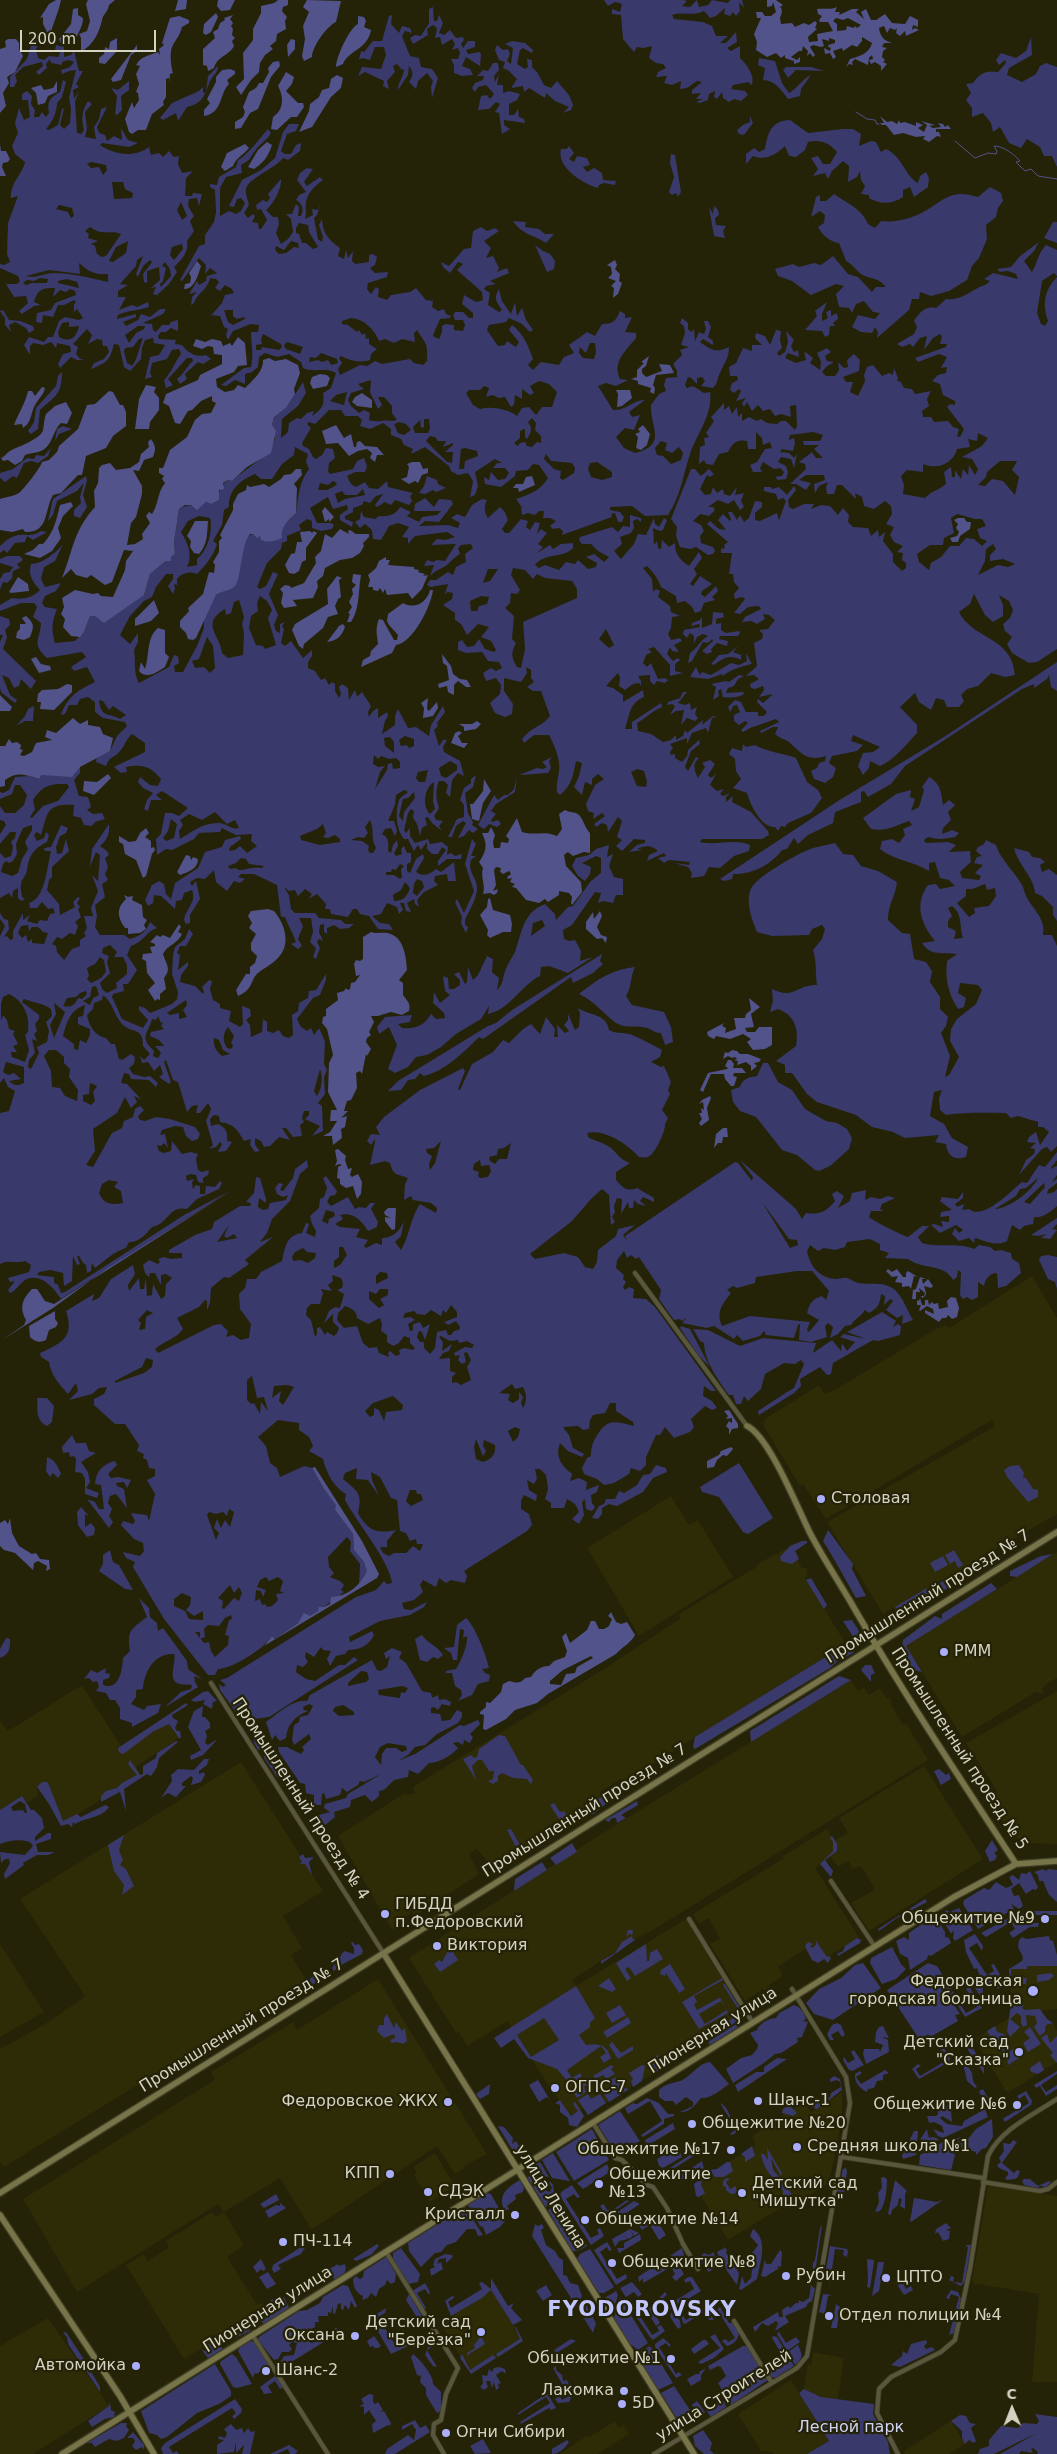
<!DOCTYPE html>
<meta charset="utf-8">
<style>
body{margin:0}
#map{position:relative;width:1057px;height:2454px;overflow:hidden;background:#242207;font-family:"DejaVu Sans",sans-serif}
canvas{display:block}
.north{position:absolute;left:987px;top:2384px;width:50px;height:50px;-webkit-text-stroke:4px #242207;paint-order:stroke;rotate:359deg;font-size:14px;font-weight:700;line-height:20px;text-align:center;color:#d4d3c3}
.north::after{content:'';display:block;margin:auto;width:18px;height:22px;background:#d4d3c3;clip-path:polygon(50% 0,100% 100%,50% 72%,0 100%)}
.scale{position:absolute;left:20px;top:30px;width:136px;height:22px;box-sizing:border-box;border:2px solid #d4d3c3;border-top:0;padding-left:6px;font-size:15px;line-height:18px;white-space:nowrap;color:#d4d3c3;-webkit-text-stroke:4px #242207;paint-order:stroke}
</style>
<div id="map">
<canvas width="1057" height="2454"></canvas>
<div class="north">С</div>
<div class="scale">200 m</div>
</div>
<script>
const c = document.querySelector('canvas').getContext('2d');
c.lineJoin = 'round';
function fillPath(path, color) {
  c.fillStyle = color;
  c.fill(path, 'evenodd');
}
function stroke(path, color, width, dash) {
  c.strokeStyle = color;
  c.lineWidth = width;
  c.lineCap = dash ? 'butt' : 'round';
  c.setLineDash(dash || []);
  c.stroke(path);
}
function drawText(font, color, halo, rows, align = 'center') {
  c.font = font + ' "DejaVu Sans",sans-serif';
  c.lineWidth = 4.5;
  c.setLineDash([]);
  c.textBaseline = 'middle';
  c.strokeStyle = halo;
  c.fillStyle = color;
  for (const [text, x, y, turn = 0] of rows) {
    c.save();
    c.translate(x, y);
    c.rotate((+turn || 0) * Math.PI / 180);
    c.textAlign = isNaN(turn) ? turn : align;
    if (halo) c.strokeText(text, 0, 0);
    c.fillText(text, 0, 0);
    c.restore();
  }
}
fillPath(new Path2D(`
 M1032 1276 1057 1318V1514L883 1614 827 1522 995 1426 992 1420 826 1519 803 1484 800 1486 763 1425 765 1419 819 1385 825 1394 838 1388 936 1329 946 1325 949 1328Z
 M671 1496 689 1525 698 1520 733 1577 639 1636 587 1548Z
 M790 1547 799 1559 798 1561 802 1568H806L808 1571 806 1572 808 1576 805 1578 846 1644 625 1781 621 1779 611 1785 600 1792 601 1797 491 1866 477 1849 469 1854 479 1874 415 1916 409 1909 411 1913 399 1921 396 1918 400 1925 392 1930 338 1836 405 1793 407 1795 415 1793 413 1787 427 1778 602 1670 680 1619 679 1614 758 1566 757 1564Z
 M1057 1552V1678L1043 1686V1694L1036 1692 962 1737 906 1646Z
 M851 1680 858 1691 864 1688 869 1695 880 1688 887 1699 889 1698 892 1702 890 1703 903 1725 906 1723 928 1760 653 1930 630 1942 572 1980 576 1986 686 1919 745 2016 645 2079H642L588 2115 583 2108 571 2116 546 2082 508 2021 467 2046 459 2032 456 2033 409 1958 606 1831Z
 M82 1685 121 1746 166 1719 179 1738 136 1767 140 1775 64 1823 42 1784 37 1788 38 1796 27 1803 22 1796 0 1810V1721L8 1731Z
 M1057 1691V1844L1027 1843 1010 1835 988 1797 997 1791 966 1743Z
 M241 1762 323 1891 283 1916 302 1948 291 1955 307 1981 4 2167 0 2162V2049L42 2026 79 2001 85 1996 20 1899Z
 M924 1766 983 1859 869 1931 851 1903 873 1891 874 1887 861 1866 853 1869 848 1861 838 1867 830 1856 815 1868 859 1937 818 1963 812 1960 805 1949 778 1967 783 1976 769 1985 770 1988 765 1991 763 1989 745 2001 710 1944 720 1939 711 1922 708 1918 699 1924 693 1914 784 1858 783 1856 827 1829 835 1840 848 1833 839 1818Z
 M0 1944 44 2012 0 2037Z
 M1057 1960V2009L1039 2011 1046 2023H1053L1057 2031V2062L1009 2092 1005 2090 976 2041 977 2038 1012 2016 1009 1969Z
 M378 1979 487 2154 464 2166 465 2168 455 2174 437 2146 314 2228 311 2229 280 2178 224 2212 244 2245 227 2257 257 2305 262 2302 266 2309 184 2359 126 2265 143 2254 148 2261 169 2247 166 2241 212 2212 215 2217 224 2212 218 2204 77 2292 23 2199 213 2081 215 2079 211 2072 293 2022 297 2030Z
 M842 2092V2120L829 2183 803 2199 792 2205 790 2202 728 2240 694 2184 756 2145 752 2138 755 2134 803 2102 811 2112Z
 M435 2153 455 2186 430 2202 414 2175 417 2173 413 2167Z
 M988 2186 1057 2196V2382H1032L1039 2294 978 2284 975 2285 972 2280Z
 M491 2290 523 2341 471 2374 440 2323Z
 M48 2318 109 2406 33 2454H0V2346Z
 M813 2352 844 2358 838 2400 821 2397 804 2389 808 2365H811Z
 M791 2380 829 2442 807 2454H773L772 2452 761 2451 738 2414Z
 M615 2421 619 2427 624 2425 629 2434 598 2454H560L588 2435 589 2437Z
 M951 2421 965 2444 949 2454H905L904 2451Z`), '#2e2b07');
fillPath(new Path2D(`
 M604 0H683L687 1 682 6 690 7 697 0 699 7 708 5 712 0 728 3 730 0H742L744 8 739 2 740 11 736 16 733 12 730 16 724 14 725 8 716 16 710 18 704 11C691 17 684 11 672 15L674 19 703 22 712 26 716 36H728L720 43H726L736 32 737 42 727 48 731 51 740 46V58C747 65 755 75 752 85L748 82 733 85 731 89 745 91 748 95 741 101 734 99 729 102 723 98 722 92 717 99 714 97 715 91 709 94 708 100 700 103 696 102 703 99H696L701 93 692 94V90L702 82 697 81 687 88 680 89 681 81 672 85 664 83 667 76 656 77 658 72 666 68 663 64 656 63 649 58 652 46 643 48 637 47 634 52 623 39 621 15 612 14V9L620 12 622 4 615 2 608 6Z
 M433 7 434 21H437L439 15 443 23 439 33 444 35 450 30 456 38 463 37 464 40 461 44 463 48 468 41H475V47L466 50 468 54 480 52 481 55 480 66 466 57 462 66 470 69 473 75 462 76 454 73V65L451 59H458L460 53 458 48 452 50 455 44 452 39 442 45 440 37 435 38 437 28 433 25 427 29 428 35 413 44 410 38 415 35 421 36 429 23V9Z
 M392 15 391 24 399 33 402 26 410 28 412 33 405 31 402 36 410 56 419 58 421 67 432 69 438 78 432 98 431 87 433 81 427 73 418 81 416 89 409 82C413 76 414 72 409 66L408 75 398 90C398 82 404 76 404 69L402 70 397 64 393 66 395 72 387 81 389 89 383 86 384 81 365 72 358 76 362 67 381 69 386 55 384 47H375L370 60 362 58 359 60 361 51 364 52 373 41H382L389 16Z
 M1031 37 1032 55 1009 68 1007 75 1022 82 1036 74 1040 66 1046 63 1057 67V167L1052 156H1044L1040 147 1027 139 1021 148 1009 143 1000 127 993 132 991 123 983 113 972 117V108L966 100 971 93 966 84 973 83C980 73 986 70 998 72L1006 63 1005 60 999 65 996 60 1001 53 1016 58 1026 51Z
 M35 39 39 42 36 49 38 58 44 60 49 56 58 57 61 51H55L56 45 64 47V57L71 55 74 51 79 71H83L76 84 79 87 73 90 74 99 79 91 75 102 77 133 81 134 84 130C81 118 82 111 88 101L92 104 85 112 87 129 85 137 96 139 94 127 99 119 101 109 107 107 97 127 99 133 105 135 107 141 114 136 122 140 121 128 128 140 138 143 129 147 102 143 100 145C114 155 135 158 149 147L151 155 159 153 163 157 169 151 174 157 179 156 178 164 182 173 193 171 186 178 185 196H192L193 193 202 194 199 206 197 198 189 199 188 206 194 216 190 221 194 231 187 241C189 252 182 259 174 267L177 272 169 284 157 295 153 294 156 287 151 288 160 280 159 267 147 271V283L144 282 143 274 152 262 150 260 143 266 138 277 136 274 143 256 137 260 136 266 120 284 128 285 118 291V297H126L119 310 132 305 137 307 148 302 149 307C138 311 128 310 118 315L117 319 136 314V317L123 322 126 326 138 320 141 314 150 317 160 309H166L163 314 143 323 152 324 153 330 156 332 162 325H169L171 322 178 320V331L171 328 166 332H161L158 336 159 339 176 340 175 344 182 345C187 352 196 358 206 355L211 359 203 364 198 362 185 374 187 379 180 384 177 379C184 374 186 367 193 361L192 358H187L168 379 173 385 166 388 164 380C172 372 174 363 181 354L179 349 172 350 167 359 152 363 150 373 152 377 145 379 150 357 159 355 165 345 154 343 153 338 145 340 142 348 141 359 130 371 124 367 119 345 114 344C110 360 107 363 91 369L94 363 104 359 109 352 107 346H103L102 340 97 339 88 344 92 335 87 329 73 344 78 347 76 354 80 359 85 360H77L71 357 60 368 58 364 63 354 71 352 70 346 57 343 56 348 51 342 43 345 33 343 30 346V355L24 345 29 337 44 342 48 337H53L59 321 65 317 79 320 83 318 77 309 74 312V304L76 302 74 300 64 305H58L53 317 43 315 42 323 36 322 37 313 51 310 55 303 76 295 75 291 70 289 66 292 60 290 53 297 55 288C42 288 38 289 34 302L41 305 34 306 22 314 19 311 28 303 26 296 14 297 6 284H17L20 281 18 276 0 268V264L4 265 10 262 7 254 8 223 18 196 11 198C10 183 22 175 25 162L15 154 12 146 18 133 15 123 19 108 24 120 30 117 28 100H22V94L27 91 32 96 31 104 35 110 34 117H39L42 112 46 117 49 113C47 100 50 98 60 92L63 80 66 82 62 97 57 103C57 112 52 123 46 129L49 130 58 125 62 109 64 108 60 125 64 129 70 123 71 109 69 98 76 70 69 71 62 74 61 70 70 67 74 62 69 60 62 62V65L51 63 50 59 46 64 47 68 39 75 36 72 43 66 42 62 23 67 15 75 17 81 14 87H10V77L27 59 31 46 30 43ZM91 162 106 165 107 170 103 175 99 167 91 168 87 164ZM112 182H123L125 189 133 193 132 198 114 199ZM181 202 187 216 182 220 177 210ZM59 205 72 208 74 216 71 218 68 212 56 209ZM90 227C104 237 110 229 121 234L106 256 102 257 97 254 95 246 91 244 98 241 88 238 89 234 85 231ZM128 241 126 253 113 262 109 261 116 247ZM182 244 183 249 174 260 170 255 172 247ZM165 262 170 269 171 276 161 287 160 284 163 281 166 268 162 266ZM79 263C88 271 94 275 108 274V282C92 278 70 273 54 273 45 273 35 279 26 276L49 270 80 274ZM40 278 48 279 47 283H32L26 285 23 283 27 280 34 281ZM67 279 77 282 79 288 58 283V281ZM69 322V327L79 326C76 338 71 343 59 337L58 332 62 323ZM138 326H145L144 329 136 333 129 343 125 335ZM143 338C139 348 138 358 132 366L127 363 124 352 125 348 133 347 139 339Z
 M512 41 525 43 533 50 532 53 523 48 520 50 517 64 525 69 528 67 527 59 532 60V67L537 72 544 85 551 88 557 81 569 95 573 105 571 110 563 113 569 107 555 101 546 93 545 98 529 88 524 92 523 86 511 88 517 79 509 71 503 68 505 62 499 60 495 50 497 45 503 50 508 49 510 54 507 61 511 64 513 48 505 44Z
 M759 58 775 61 782 83 789 93C798 88 801 80 811 75L801 89 800 96 788 99C781 90 775 80 763 80L765 68 758 65Z
 M493 63H498L499 70 494 76 495 82 499 74 497 85H503V93L509 91 520 94 517 100 509 104V115H514L518 109 519 117 524 119 525 123 504 120V125L510 129 502 134 499 113 495 112 500 104 496 102 489 109 478 110 481 96 487 95 490 99 494 94 486 85 478 87 475 92 472 88 475 83 483 80 484 76H477L483 70 488 71Z
 M218 66C218 73 213 75 210 81 205 94 203 104 187 107L178 121 176 113 163 120 160 118 172 103 199 91 203 87V93L206 92 208 76Z
 M786 67H811L824 71 796 70 788 78 783 70Z
 M129 81V90L121 96 122 110 117 115 115 114 117 96 111 88 118 90Z
 M750 116 753 123 744 135 739 134 737 130 743 125 750 122Z
 M790 120 808 133 843 129H853L861 134 859 146 871 141 876 142 881 152 886 149C903 157 904 175 918 183L920 176 926 172 929 178 928 187 914 197 910 187 903 190V197C893 204 880 205 869 198V195L861 194 865 186 861 180 860 171 857 177 848 182 849 166 843 161 832 171 828 179 825 173 813 176 818 169 811 158 818 156 823 164H830L837 152C829 142 819 139 808 142L805 150 796 157 789 156 785 146C775 155 766 161 753 156L746 164V154L754 148 759 152 765 149C768 132 771 121 790 120Z
 M289 124H299L296 131 287 134 281 151 285 154H291L296 145 301 143 300 151 288 160 283 158C276 168 247 179 246 189 245 193 248 200 249 205L244 213 248 218 253 214 255 216 252 222 258 223 259 229H261L267 220 261 209 257 210 256 205 263 200 267 202 270 198 268 194 281 179C282 188 273 205 266 210L273 217H278L279 224 276 233 281 244 288 239 293 232 291 219 286 214H292L296 204 299 207 298 216H301C304 209 303 205 296 200L299 195 306 192 297 180 300 173 307 168 313 169 304 182 307 186 320 177 323 180C315 186 308 192 306 202 305 208 307 213 305 219L313 215 312 209 318 210 321 202 317 215 314 218 318 239 322 242 323 237 319 225 322 219C322 233 330 241 340 248L338 256 344 259 346 250 348 258 353 251 352 261 355 264 369 262V255L373 254 377 257 375 265 370 268 375 273 388 272 387 277 368 283 367 289 371 294 376 287 379 289 378 297 387 300 391 295 410 292 416 288 426 300 433 301 432 307 438 311 444 309 446 314 451 316 450 318 440 319C439 322 433 334 433 336L439 339 442 332V326L446 324 454 325V330L463 331 465 325 463 320H455L453 315 455 312H463L469 318H473V313L462 304 464 295 476 302 483 300 482 292 457 270 463 264 458 262 450 273 443 267 441 262 449 266 464 249 471 248 473 231 481 227 487 231 495 228 499 231 484 241 491 248 486 258 493 256 499 268 497 272 507 268 509 273 490 281 496 284 486 286 484 289 490 293 488 305 499 312 502 310C497 302 493 299 499 289L502 301 511 314 515 302 517 316 522 308 526 320 533 330 530 332 522 324 509 318 506 322 489 325 487 330 498 346 505 345 507 341 516 347 519 342 509 330 512 325C523 333 529 347 533 359L528 365 533 370 541 362 559 365 564 357 574 353 569 345 587 332 595 336 602 324C613 324 616 321 620 311L625 314V318L632 317 625 332 636 333V338C626 351 612 361 620 379L628 380 616 386 606 383 598 386 613 410C626 411 634 399 645 400L629 412 632 417 640 415 634 430 625 428 616 437 624 448 635 453C668 445 650 428 651 405L659 394 666 391 664 385 666 378 677 377V371L673 364 682 355 680 350 689 347 681 345 685 333 684 326 680 323 682 318 688 323V329L691 332 694 329 695 341 699 332 704 334 706 329 704 321H708L711 327 708 337 713 341V345L703 339 700 342C710 349 716 354 729 347 729 359 724 363 720 373 717 379 718 383 713 388L701 386 705 381 702 377 697 378V384L691 378 688 377 685 385 687 388 693 386 704 393 710 392C713 415 697 433 690 454 683 475 681 495 668 515L645 516 632 506 610 507V510L620 512 624 517 622 522H618L615 513 611 514 612 517 562 535 563 531 559 528 553 529 550 526 556 521 550 518H543L544 511H539L535 515 528 513 522 515 521 506 516 499C530 494 540 491 548 478L539 465 533 464 528 470 516 471 515 476 501 487 485 484 484 477 489 480 491 472 498 480 505 479 509 473 505 468H493L497 463H502L495 459 475 472 478 486 475 495 470 497 473 481 468 473 458 475 451 471 449 466 425 447 411 454 413 449 404 445 401 439 391 435V429L383 423 370 429 360 426 362 420 358 416H345L341 410H329L315 424 309 422 307 424 311 428 302 443 303 446 309 449 313 457 316 459 322 455 326 448 333 449 335 458 329 463 328 471 330 474 353 469 357 461 364 458 367 466 365 472H355L347 476 351 484 356 487 365 482 369 488 378 489 387 481 388 487 413 493 410 496 412 501 409 505 395 500 391 505 385 502 377 507 375 505 383 494 376 496 370 503 364 501 362 505 353 508V512L345 516V519L353 522 352 527 340 520V515L348 509 347 505 333 509 328 497 310 508 317 523H331L334 525 332 529 321 531 312 528V521L307 519 299 525 301 530 287 536V541L282 543 281 549 267 563 257 587 260 589 266 586 273 572 278 574 269 594 278 615 274 625 276 631 280 633V624L285 622 282 626 284 629 281 643 285 646 291 641 303 658 312 650V656L308 662V668L315 671 321 680 325 678 329 685 332 682 335 684V691L339 698 341 694 339 687 342 684 348 688 349 700 355 690 357 697 362 692 371 706 368 712 369 717 373 711 378 708V718L387 712 388 716 385 721 382 734 395 725V716L398 709 408 728 416 727 429 736 431 725 443 706 445 712 437 723 438 726 434 730 439 746 443 740H447L443 747 444 752 460 761 464 776 458 773 452 780 450 797 446 793 448 785 444 781H439C435 790 436 799 439 808L434 816 436 820 443 821 439 826 442 831 432 823 428 817 425 818 427 825 422 828 420 836 417 824 413 818 414 811 411 809 408 813 404 830 406 833 410 828V836L415 843 428 839 430 844 442 842 448 847 447 855 451 853 455 856 462 854 461 859H447L438 866V861L446 850 442 847 438 854H432L427 849V842L421 850 418 845 414 851 408 839H404C396 830 395 811 399 800 400 797 405 795 408 792L404 790 396 795 395 805 388 821H394L397 831 395 836 391 828 385 829 382 834C389 838 389 842 388 851L391 853 393 845 397 840 398 846 394 853 396 856 402 854 401 849 404 846 407 853H411V862L407 864V871L410 873 416 859 423 854 424 858 416 872C424 877 429 875 436 869L441 872 454 862 456 881H448L447 874 435 876 434 881 438 885 424 892 417 900 419 907 415 904 414 899 407 903 411 912 406 911 404 903H400L403 910 399 914 397 907 387 903 381 914 372 916 380 923 389 924 393 930 378 929 369 916 360 914 357 909H353L348 917 331 914 330 909H325L326 904 317 894 308 899 312 894 305 889 298 896 295 890 289 891 284 887 289 895 291 909 295 913H315L319 918 341 920 345 924H354L349 928 340 929 334 925 327 928V934L324 932V924L320 925 319 932 323 941 319 939 317 942 320 948 316 959 313 957 316 948 310 942 313 932 311 918H299L303 926 298 939 302 946 298 949 291 944 296 942C293 933 288 926 285 917H281L277 885 254 874H241L238 877 245 879 240 883 234 881 227 891 216 882 214 870 205 879 197 878 190 882 192 886 196 881 200 899 190 915V923L186 924 184 920C186 908 197 902 192 890L184 893 182 900 176 901 175 909 161 896 154 895 153 903 148 906 145 900 152 885 159 881 164 884 166 894 171 899 175 883 198 868 205 852 222 847 225 840 240 836 241 839 230 847 229 851 235 850 240 846 247 853 257 846 251 841 252 834 236 835 222 828 220 832 199 833 194 839 172 850 166 849 157 855 156 839 161 834 165 813H172L179 816 188 808 162 791 156 795 162 800H151L148 811 144 809 147 800 153 793 143 788 138 782 140 777 150 785 158 786 161 779C150 766 143 764 126 767L127 772 121 773 114 767 145 752V743L132 734C126 739 125 746 120 751 114 759 110 755 106 766L96 762 97 756 110 751 117 736 127 726 125 722 103 718 95 712V702L88 697 80 699 77 705H69L65 714 61 715C67 697 78 690 95 682L87 667 74 671 71 667 86 657 82 652 47 658C31 643 40 641 41 623L33 617 37 607 34 603H21L0 611V605L12 598C23 600 32 598 40 590 32 581 28 575 31 564 42 564 56 553 63 544L55 561 44 567 41 579 45 587 61 583 56 591 45 596 42 603 45 607 57 609C52 621 51 630 55 643L75 641 84 632 90 616H95L101 620C118 617 128 601 144 595L150 574 175 554 174 542 179 509C188 503 197 507 206 502L211 504 219 500C218 491 221 485 228 480L232 481C248 467 266 459 275 439L272 425 274 417 286 408 303 382 306 393 298 406 282 419 281 438 288 432 289 423 297 418 301 419 307 413 314 411 312 416C322 409 325 405 323 393L331 388 336 373C325 367 314 373 303 368L301 362 289 354 277 357 265 353 259 357 258 367 252 372 245 374V384L235 380 226 386 221 385 244 368 251 367C254 355 251 344 251 332H258L259 325 251 324 233 331 228 340 226 335 228 329 224 327 220 316 211 315 208 319 222 303 225 295 234 293 232 289 225 285 220 291 215 288 219 282 216 279 210 278C207 291 197 293 194 303L191 305 192 297 197 292 189 294 197 281 199 285 206 281 207 276 217 273 210 268 205 274 206 265 199 258 182 281 180 280 199 246 205 244V235L214 222 216 212 215 190 210 187V184L217 185 219 177 236 167 238 160C247 156 260 138 268 129L271 133C267 141 259 144 255 151 248 160 252 159 241 165L242 173 226 177 220 188V216L229 211 236 214 241 211 245 203 241 198 237 199 234 207 229 206 242 180 261 170 275 158 283 132ZM299 223 308 225 309 232 318 247 313 249 306 243H302L299 234 296 233V228ZM291 241 298 243 299 248 294 247 286 253 279 254 275 250 276 246 284 250ZM224 310H233V316L237 319 244 317 245 319 233 325 228 322ZM351 318C364 319 374 329 379 341L385 339 394 343 402 339 415 342 414 333 417 330C426 345 428 342 427 361L423 365 414 363 410 359 382 364 375 361 367 366 360 365 340 375 338 369 342 363 339 358 341 356C351 361 359 363 370 360L371 354 377 349 369 344V338L366 339 365 333 362 335 359 330 357 332 348 325 342 324V321ZM263 334 281 344 282 347 279 350 262 347 261 350H256V345L262 344 261 339ZM287 342 303 347 300 354 286 349 284 345ZM590 343H595L596 352 594 359 583 358 579 353 580 347 586 353ZM321 353 337 359 338 363 331 365 328 360 322 362 318 360 309 362 310 357 316 358ZM371 380 370 392 378 409 382 405 378 397H384L392 406V413L397 420 393 421C384 419 378 423 369 420L370 413 364 410 359 413 351 406 348 400 351 393 364 389 358 384ZM539 381 549 384 557 392 552 407H542L536 415 529 407 522 408 517 416C508 409 491 406 480 409L473 405 466 393 469 390H480L484 386 489 388 486 397 493 395 499 398 505 397 511 407 514 405 515 395 522 399V389L530 395 534 393 530 386ZM347 392 344 405 330 401 336 395ZM532 418 536 423 535 430 541 436V443L537 442 532 447 527 446 525 442 520 443 518 446 514 443 520 438V431L525 429V437L527 439C531 433 533 429 528 422ZM424 419H429L430 429 428 433H415L413 427 420 420 421 428 424 427ZM399 422 406 424 411 430 404 435 398 433 394 424ZM430 436 435 437 438 441H446L443 447 453 443V445L445 452H453L452 463 447 462 426 441ZM661 441 667 443 665 450 672 453 679 447 683 453 681 460 671 464 663 456 657 455 655 448ZM295 447 308 454 306 462 309 469C299 482 298 498 296 513L284 525 281 533 260 536 253 534C237 538 244 567 237 577 231 588 225 589 216 595L204 617V628L197 646 183 672H175L174 666 179 663 178 656 174 655 169 667 139 683C133 673 136 662 134 650L138 642V633L130 644 120 635 130 616 144 601 152 597 156 587 166 574H173V579L168 586 173 594 175 589 174 584 177 585V579C182 573 190 571 197 574 205 566 214 555 217 544L213 541 222 525 224 510 229 507C228 491 240 480 255 474L261 479H272L282 464 294 455ZM465 448 477 451 478 456 465 461 464 469H459L461 449ZM546 454 551 461 572 463 575 468 574 473 563 480 560 478 561 471 554 469 544 459ZM597 462 612 472V477L602 480 591 477 588 469 590 463ZM333 481 337 483 335 486 327 490H318L320 483 328 485ZM363 489 365 495 345 499 338 503 335 494 342 491 345 495H357ZM199 516 210 518C213 531 208 550 197 559V565L187 567C193 555 188 543 181 532L188 521ZM260 596 267 601 272 610 268 618 276 645 265 649 263 646 256 645 249 628 251 616 258 611 257 603ZM239 600 244 617 242 624 244 633 243 655 228 658 222 653C220 634 200 624 225 609L226 615 231 613 234 602ZM207 637 213 646 215 668 210 673 204 667 195 668 192 661 199 659ZM99 700 103 701 109 710 113 706 126 715 120 719C107 712 101 718 99 700ZM405 736 414 739V746L409 748 407 745 401 746 399 740ZM390 737 394 742V753L385 746 384 738ZM374 755 378 759 381 756 389 759 396 758 400 762V768L393 769 392 763 388 764 387 770 375 789 380 772 385 766 378 767 373 764ZM450 761 457 765V770L446 778 441 776 439 768ZM428 770 425 782H419L416 778 418 772ZM434 782 433 801 435 809 430 814C422 806 424 788 434 782ZM414 792 415 798 404 812 403 821 399 816 403 799 408 798ZM215 812 227 824 235 820 239 828C232 830 227 824 220 823 204 822 193 831 180 839L179 831 183 825 180 820 189 814 202 820ZM171 819 177 824 174 838 166 841 163 838 168 831ZM370 820C375 830 370 838 376 848L373 853H370L368 850 369 846 362 841 351 840 358 837 364 838 368 833 365 827ZM323 824 326 833 323 837 328 838 335 835 340 839V842L320 845 301 840 300 836 317 829ZM241 858 246 859 249 864 264 866 262 868C253 866 247 870 238 870L236 868 230 869 228 866 236 863ZM400 864 404 866 401 869 402 877 400 879 394 875H386V872H391L392 869 396 870ZM417 879 422 881 424 887 417 896 413 893 414 884ZM405 882 410 888C407 897 403 901 394 901L393 895 401 890Z
 M569 146 574 153 569 159 574 162 577 156 587 158 590 165 583 167 587 172 594 168 602 173 603 180 616 181 615 185 604 183 599 185 598 188C583 184 556 167 561 149H567Z
 M671 154 675 155 681 192 678 197 676 193 672 195 669 192 674 177 670 163Z
 M990 187 1001 193 1003 201 998 208 996 217 986 225 987 239 979 258 972 266 967 280 949 291 931 296 920 292 919 299H912L909 310 877 338 878 332 875 327 872 333 861 332 852 327 858 315 875 319 880 313 873 312 864 301 856 304 852 313 849 308 839 307 836 294 844 286 836 284 811 295 792 281 778 276 775 269 793 264 799 267 814 263 821 265 833 256 848 274 858 277 872 292 876 287H886C877 276 870 280 861 274 855 269 852 264 846 261L839 243C830 242 823 236 818 227L824 223 825 215 820 211 811 217 816 197 820 195V201H826L834 194C847 203 862 209 868 224L875 228 881 221C898 223 916 217 930 208 948 196 955 190 978 197Z
 M714 206 718 210 719 215 715 218 716 225 726 226 723 231 725 238 714 236 709 207 713 214Z
 M513 221 526 222 525 227 539 229 545 234H554L546 243C534 235 521 234 513 221Z
 M1053 222H1057V243L1044 238Z
 M1039 242 1034 251 1024 261 1032 272C1038 262 1037 255 1046 245L1057 250V276L1054 273 1042 281 1037 313 1041 324 1045 326 1048 321C1042 305 1044 290 1057 277V649L1037 662 1029 663 1012 653 1007 644 1012 637 1005 631 1003 624 1010 618 1013 610 1009 601 999 595 1003 605V616L993 622 985 615 974 594 970 604 959 612C973 640 1012 636 1015 675L1005 677 991 673 978 686 967 689 961 695 964 701 959 707H947L944 700 936 698 931 710 919 702 915 693 900 707 917 725V733C907 744 893 761 880 766L870 761 869 768 863 775 858 766 863 753 873 752 880 747 853 735 851 741 863 745 857 751 832 756 829 763 836 768 833 777 825 783 814 779 811 771 817 768 819 763 825 761 826 756C807 762 801 753 789 742 785 739 779 738 775 734L778 727H773L761 733 760 731 779 722 776 719 750 728 743 732 741 730 748 723 745 721 739 725 734 721V715L740 712 737 705 733 706 730 712 728 707 735 700 741 702 746 712H758V716H764L767 712 757 702 758 699 763 703 773 694 759 697 764 690 763 686 755 689 751 688 750 684 759 679 754 675 746 676 757 666 754 643 762 639 763 634 759 630 768 629 775 620 769 615 763 614 765 619 757 624 751 621 742 622 745 617 761 609 759 606 748 607 740 614 734 613 745 599 742 597 735 599 734 594 739 588 734 582 733 574H729L732 553H721V549L725 548 724 545 728 542 707 524 710 521 719 529 726 530 718 520 723 514 730 521 731 519 728 512H732L737 520 740 515 744 522 749 518 755 501 762 502V507L755 513V520L760 521 777 513 779 520 786 501 783 498 778 500 776 494 764 491V487H771L772 489 779 487 787 495 794 486 796 490 788 500 789 507 793 509 804 504H814L811 509 821 505 830 506 838 515 843 508 849 515 848 522 853 527 868 528 871 536 878 530 879 537 885 532 883 541 893 554V562L902 571 906 568V563L902 560 903 553 897 552 903 546 894 542 890 535 894 527 886 524 892 514 891 506 885 501 874 509 864 506 862 497 855 493 856 499 842 485H837L834 494H827L826 487 828 482 819 486 815 493 814 484 825 480 824 475H806L799 480 811 483 806 490 796 484H790L806 469 805 464 799 462 812 452 816 458H823L814 449 819 445H804L803 441H820L823 435 813 432 790 435 789 440 794 438 795 443 793 451 782 449 780 452 789 453 794 458 797 454 794 468 791 459 781 457 778 462 786 466 788 472 786 479 778 480 775 477 782 476 784 472 780 468 774 469 763 462 760 468 762 472H753L750 465 757 462 765 449 772 448 770 442 763 445 762 438 756 432V449H748L747 441C736 439 733 443 728 452L719 454 713 465 706 464 704 460 699 464 700 447 705 445 704 438 709 437 706 433 714 421 711 417 724 403V410L729 406 732 414 737 407 738 417 742 413V421L749 417 757 421 761 419 767 423 777 424 781 421H786L795 430 797 426 796 405 790 406 791 417 781 414 775 416 770 409 763 411 758 405 752 411 747 402 744 407 742 403 746 398 736 401 741 391 739 389 734 393 730 390 732 383 738 380 737 376H730L729 367 736 363 743 348 752 351V345H762L755 338 756 333 765 336 770 345 776 330 781 331 780 340 782 348 777 353 779 356 785 352 788 342 786 331 794 340 791 346 794 352 798 350 799 357 788 353 785 358 796 363 806 360 804 351 813 358 810 363 820 370 821 362 817 353 827 348 831 352 825 356 827 361 834 362 826 367 822 372 826 376H835L839 370 838 362 844 368 848 367 847 360 854 354 860 360 859 371 843 377 846 382H853L850 392 858 396 865 381 864 375 867 367 873 365 882 376 889 373 893 375 894 368 898 378 897 381 901 382 904 388 912 389 915 394 931 391 927 399 929 406 922 411 923 417H931L934 422 948 421 953 427 959 429 957 436 960 437 964 429 947 407 950 404 955 405V401L943 395 940 384 932 381 938 375 946 373 947 367 941 368 947 357 939 354 918 362 915 358 946 347 947 344H940L942 337 940 334 933 338 924 350 927 336 920 338 913 347 910 344 902 347 897 344 914 334 917 327 914 321C919 313 926 305 936 308L946 299C960 300 965 295 976 289 982 285 986 286 990 281L984 279 993 273 1018 279 1016 274 1008 271 1000 272 997 269 1011 267 1020 256ZM978 433 988 438 982 446 962 457 972 459 978 469 975 475 969 465 968 475 963 469 961 479 955 470V477H952L951 467 944 472 946 484C939 490 931 491 925 498L903 494 904 485 901 476 907 470 923 472V464C937 470 953 464 957 449L970 447 968 439 977 441ZM1000 461H1017L1012 470 1019 477 1015 495 1003 481 992 479 985 486 978 485 986 477 987 472ZM957 514 975 519H982L986 526 977 529 980 538 987 541 982 546 974 539 966 538 959 546H950L941 557 931 563 929 570 919 562 917 554 930 545H943L944 538 954 533 951 518ZM993 544 996 549 990 555V561L1003 559 1015 564 1008 567 998 565 978 575 985 561 986 549Z
 M535 245 543 251 550 254 555 261 554 269 547 272Z
 M827 302 822 314V321L828 318 826 312 831 310V316L837 313 838 319 833 323 835 326H830L829 335 825 337 822 331 805 330 817 316 815 311Z
 M3 310 9 320 20 321 33 326 34 330 29 333 26 328 15 322 9 325 11 332 5 325V318L0 311Z
 M62 372C62 395 55 396 40 410L38 429 31 434 28 431 34 422 36 408 56 386 58 376Z
 M63 426 72 429 59 434 55 441 57 429Z
 M51 448 48 456 38 463 31 461 24 463 17 478 13 476 5 482 0 478V473L13 469 27 458 34 459 36 455 44 456Z
 M691 469H695L701 476 709 469 714 474 710 477 707 475 700 489 705 495 711 494 713 487 717 493 723 489 724 494 730 496 737 487 735 495 744 493 741 501 744 507 740 510 734 500 728 504 718 500 708 507H713L715 510 709 516 700 514 693 521 701 525 704 531 700 536 701 543 713 547 715 551 713 554 708 555 696 547 690 549 680 547 676 536 677 527 671 519Z
 M86 476 87 481 83 495 87 507 80 518 74 516V510L81 503 80 497 84 483 77 491 57 501 53 515 48 521 53 499Z
 M427 476 437 480 438 484 446 488 436 492 433 490 425 494 419 493 424 486Z
 M425 498 434 507 439 499 451 500 453 504 439 522 425 521 419 526 448 525 458 528 460 523 451 518 457 514 465 517 472 505 482 499 487 500C484 505 484 513 488 518L500 507 505 512 508 520 502 529 505 533H509L521 519 528 521 526 527 530 530 535 522 540 523 537 534 541 529 547 533 538 544 543 547 537 553 550 545 553 549 561 544 573 543V548C563 559 545 552 535 565L539 568 545 565 559 570 566 562 575 564 578 560 588 569 596 567 597 563 586 557 594 554 604 562 609 557 598 551 591 544H582L579 540 580 537 612 527 618 532 623 526 630 527V515L641 518V522L637 519 633 521 634 528 631 533 620 537 622 544 614 551 621 559 634 544 638 534 646 535 654 518 655 524 659 527 664 518 667 520 663 530 660 531 653 528 654 545 657 541 658 548 661 549 662 540 669 547 675 543C674 553 681 561 689 566L699 552 702 558 694 569 697 574 690 584 693 586 700 576 712 584 702 591 701 594 705 597 716 586 718 591 712 597 715 600 704 603 701 611 695 613 692 607 685 601 677 603 676 596 661 587C658 578 653 572 647 566L643 568 652 579 653 592 656 589 660 591 658 597 670 606 671 612 680 616 672 617 671 628 668 634 671 640 680 638 682 641 674 645 679 652 672 651 670 647 667 654 673 661 678 658 680 660 675 664V671L683 673 670 676V665L654 647 648 649 652 652 646 655 643 663 647 667 651 663 658 679 665 678 668 680 665 683 657 681 654 685 650 681V675L638 676 641 681V686L639 683 633 684 625 690 619 686 620 677 618 673 606 686 613 688 623 695V702L643 690 644 697C629 703 630 715 625 729H632V722L661 703 662 707C652 711 646 718 637 723L638 731 651 734 663 742 671 740 676 735V740L683 736 685 730 687 733 703 720 702 725 713 716 717 717 712 718 708 733 706 728 692 733 687 744V738L670 744 673 748 670 752 671 755 675 754V758L682 762 687 756 688 750 699 740 700 744 691 751 685 767 688 771 696 757 699 758C692 764 694 770 698 778L705 767 702 763 710 760 715 764 708 775 711 778 716 774 710 785 717 791 724 789 720 794 723 796 730 793 726 797V802L733 796 732 802 751 812 768 831 769 835 762 839H702L700 842C716 846 734 838 750 845L749 851 734 856 720 868 709 867 704 876 691 878 692 873 688 867 674 863 689 865 690 862 669 860 664 863 658 858 666 856 664 853 647 861 649 855 658 851C652 845 645 845 637 849L643 850 629 852 637 845 645 843V840L634 839 622 851 616 846 622 840 617 837 622 821 618 817 608 832 607 825 602 823 596 827 594 824 605 816 602 813 593 819 594 813 588 811 586 804 595 785 604 779 598 774 592 779V785L585 782 582 795 574 787 579 776 582 763 576 761C573 776 572 785 560 795L557 792C556 784 558 779 559 771 561 760 554 745 549 735H534L524 743 522 739C531 727 543 726 550 716L541 691H533L527 687 534 682 531 678V670L526 667 527 673 521 682 504 678V691L513 704 512 714 505 717 495 713 490 703 500 694 501 685 496 678 486 681 483 673 491 668 496 671 502 668 499 662 488 661 482 652 466 653 458 650V642L462 640 467 647 474 646 479 639 485 649 494 652 496 650 491 641 481 637 489 627 478 624 467 635 461 624 455 620V613L443 605 452 599 453 593 448 592 445 594 448 584 431 587 427 585 430 580H436L448 572 453 575 456 567 466 562 465 554 473 548 471 544 461 545 458 548 460 554C454 557 449 564 444 567 438 570 435 571 430 576L434 565 424 566 427 560 433 562 437 560 445 561 456 544 431 545 437 539 445 540 455 537 447 532 415 536 408 544V538L402 537 409 527 398 523 389 526 381 540 373 539 372 530 365 524 360 528 355 522 360 519 361 511 364 517 375 519 379 516C387 517 396 515 400 507L411 512 407 516 419 522 422 517 437 515 441 511H414L415 504ZM513 568 525 570 533 579 537 574 545 578 572 581 577 589V598L523 622 525 649 521 668 517 667C511 658 511 652 516 643L512 639 514 616 505 608 510 603 511 593 517 594 520 590 511 575ZM498 569 490 581 483 583 488 569ZM481 596 489 597 487 604 479 606 477 611H471L470 601ZM606 629 614 645 609 648 599 639ZM637 769 644 771 647 782 646 787 637 786 631 772Z
 M41 531 47 532 33 540 27 536 25 542 15 543 7 553 4 550 0 553V546C20 526 27 541 41 531Z
 M7 556H20L23 560 17 564 20 568 13 571 12 578 7 583 3 582 0 590V579L4 573 10 572 13 567 0 563V559Z
 M713 612 723 613 724 617 716 619V624L721 623V630L726 633 739 631 740 633 738 636H720L719 639 728 641 727 646 717 643 711 649 712 652 707 654 702 651 713 641 712 639 708 643 703 642 692 661 688 663 690 653C698 648 699 641 708 636L703 634 697 637 694 643V636L690 633 687 638 683 634 684 630 700 627 699 624 691 626 692 623 700 620 702 617V628L712 624Z
 M0 616 9 619 10 625 5 630 7 637 3 649 36 681 31 689 21 679 19 686 14 688 9 678 2 675 10 695 17 700 15 703 2 693 0 689V642L3 635H0Z
 M738 646 733 652 741 655V660C730 654 723 658 714 665L711 664 719 655 728 654Z
 M746 653 752 664C743 666 729 670 723 676L722 674 708 679 690 677 696 667 700 675 702 672 711 675 731 663 739 665 747 661Z
 M1057 662V691L1051 687 1049 675 1047 679 1034 688V684L1022 689 905 766 891 784 868 797 864 791 861 792V802L835 812 833 823 808 835 798 844 794 838 787 849 782 850C771 865 751 875 733 874L732 879 724 881 720 879 838 801 944 737Z
 M739 675 744 676 738 679 734 686 728 688 726 693 743 692 744 694C737 698 731 698 723 697L721 689 718 691 719 696 713 700 716 687 711 684 726 681 729 682Z
 M683 692H687L678 703 685 705 690 703 691 710 697 707 695 714 698 718 695 721 687 718 681 725 684 710 676 711 670 715 675 706 672 704 667 705 668 702 680 698Z
 M34 706 33 721H25L16 726 25 716 28 709Z
 M743 744 746 747 755 745C766 752 783 753 796 758L807 782 818 790 822 798 811 813 788 823 785 827 781 826 778 831 775 827C761 828 750 804 747 793L733 788 741 779 736 771 735 759 729 754 732 748 742 751Z
 M552 757 549 761 551 768 548 773 519 775 537 768 543 769 547 767 542 762Z
 M80 767V773L74 780 79 796 88 797 91 807 87 810 93 814 102 813 105 819 95 822 92 826 84 825 81 818 73 816 74 805C46 803 48 813 41 835L37 832 34 835 37 841 44 838 46 832 49 835 47 842C33 849 29 856 27 870 27 875 21 879 21 885 20 888 22 893 22 897L25 899 22 901 18 898V888L13 891 12 898 9 893 0 898V853L5 858 11 856 13 847 11 842 15 838 16 832H10L0 844V848V834L6 825 4 821 0 820V806L5 813H15L24 805 27 795 20 785H15L12 794 0 799V792L3 793 9 790 15 777 30 776 39 779 42 775H53ZM57 784H67L69 787 58 801 43 806 32 818 30 817 35 809 33 800C40 789 45 786 57 784ZM32 825V830L25 842 28 849 22 859 18 873 12 876 1 872 3 864 6 861 9 863 13 861 17 854 16 844 23 828Z
 M476 775 473 787 465 793 468 813 473 822 472 825 478 829 473 833 469 830 464 836 458 838 466 823 463 821 456 826 452 837H448L457 819 464 817V805L460 800 464 788 471 783V779Z
 M517 777 515 792 496 804 491 811 496 814 491 820 492 822 498 820 501 824 497 827 489 824 484 829 478 825 494 795 498 800 504 795H508L514 789Z
 M929 777C941 784 941 792 943 805L949 800 955 805 948 812 951 820 943 828 942 834 952 830 959 833 955 837C945 839 938 840 928 837L924 840 926 843 948 842 956 845 949 852 970 851 971 862 960 872 962 878 979 880 981 876 975 873 983 865 974 863 977 857 982 856 976 851 978 847 984 844 986 840 996 845C1000 859 1014 871 1022 885 1024 888 1024 892 1026 896 1033 910 1046 918 1043 935H1052L1057 946V1146L1051 1152 1047 1147 1042 1149 1019 1175 1026 1160 1034 1154 1035 1149 1030 1148 1036 1143 1027 1142 1029 1137 1036 1132 1040 1145 1049 1132 1043 1127H1038V1122L1018 1116 1011 1118 1006 1113C986 1113 966 1112 946 1115L940 1110 939 1098 942 1090 934 1092 930 1116 944 1124 952 1138 968 1147 966 1157C955 1161 947 1156 946 1144L935 1142 939 1135 905 1138 893 1132 872 1127 856 1115 817 1102 807 1094 792 1073H785V1065L776 1061 796 1046C799 1030 795 1015 778 1009L770 1012 773 1001 772 989C794 1000 795 985 817 985 815 973 817 961 813 950L822 939 825 929 822 925 812 929 809 935 772 936 757 932C752 920 746 904 750 891 753 878 800 852 813 848 820 846 828 845 835 843L843 854 853 855 861 866 878 871 897 882C895 898 888 904 888 920L902 933 910 934 914 959 926 962 932 971 930 982 940 997V1009L948 1017 946 1026 941 1033 950 1056 945 1077 949 1075 959 1057 950 1041 951 1029 957 1019 976 1004 982 990 978 985 960 983 958 993 966 998 964 1007 958 1009C948 994 945 978 947 961L957 954C942 951 932 958 922 943L935 941C921 924 914 904 928 885L936 884 940 889 955 886 949 880 940 878 935 862 929 863V871C913 861 895 861 880 849L882 841 892 839 899 843 905 835 903 829 912 825 909 821C895 826 886 832 871 829L863 818 896 794 911 790 910 797 915 799 911 811 919 807 924 790 922 787ZM985 884 987 890 995 888 996 896 989 906 974 908 975 913 969 917 957 903 966 896V889H972ZM952 906C963 914 959 926 963 938L954 939 956 931 948 927V921L952 916 948 908Z
 M109 824C110 834 107 840 100 846L107 851 109 855 105 858 108 867 105 874 108 880 102 884 105 897 95 905 97 916 95 927 100 935H124L130 939C140 936 146 932 150 922L157 928C145 932 144 942 131 946L127 955 137 970 128 984H123L124 991 113 994 112 997 122 1019 143 1028 148 1020 139 1010V1006L145 1008 150 1013 172 1004 177 999 178 992 172 974 173 955 175 947 185 939 189 929 193 934 186 946H180L177 953 180 955 178 970 188 962V966L181 975 180 982 195 986 203 994 204 992 202 987 209 980 212 981 210 989 213 1000 220 1004V1008L231 1011 229 1021 240 1027 243 1024 242 1006 250 1009 251 1016 246 1020 250 1025 251 1037 262 1032 263 1019 267 1022V1031L273 1033 279 1030 283 1036 289 1038 293 1035 292 1015 298 1011 299 1003 308 998 309 991 316 990 326 974V980L320 995 313 998 297 1019 301 1027 307 1031 311 1028 314 1035 319 1028 325 1041 324 1064 327 1070 324 1077 325 1094 318 1103 322 1106 323 1131 312 1136 320 1126 305 1119 309 1115V1111H304L302 1118 304 1122 300 1125 302 1136 293 1137 286 1128H282L290 1140 279 1137 270 1146 264 1147 261 1141 255 1138V1145L260 1151 255 1152 250 1145 251 1139 244 1141C237 1129 234 1124 220 1122L219 1116 214 1115 210 1119 211 1126 218 1124C226 1128 228 1132 227 1141L232 1142 226 1151 218 1152 222 1144 220 1142 216 1147 209 1149 213 1145 206 1121 211 1109 208 1103 200 1113H196L198 1105 192 1106 187 1112 178 1082 173 1080 166 1060 164 1062 171 1082 169 1084 159 1077 163 1074 160 1065 154 1071 148 1062 142 1063 140 1056 144 1060 150 1054 143 1046C143 1027 134 1034 123 1025 114 1016 113 1002 103 995L102 1000 94 1003 93 1009 87 1015C89 1026 95 1036 106 1038L111 1044H115L119 1059 122 1060 131 1054 135 1057 134 1064 129 1068 133 1074 144 1077 150 1076 158 1083 156 1087 149 1080 131 1079 129 1074 124 1073 121 1083 127 1084 141 1099 134 1096 137 1102 131 1108 125 1097 117 1113 93 1129 95 1151 86 1165 93 1167 112 1133 122 1128 124 1121 133 1117 135 1109 140 1106 144 1110 138 1116 140 1120 145 1121 156 1117 170 1119 195 1127 200 1134 198 1139 192 1141 186 1136 183 1127 175 1126 162 1130 160 1135 165 1134 168 1148 164 1143 161 1146 157 1145 159 1151 164 1153 171 1151 172 1141 182 1154 191 1152 198 1154 196 1159 198 1170 202 1172 209 1170 208 1175 203 1178V1183L198 1182 196 1175 190 1174 186 1176 187 1181 194 1179 192 1183 193 1189 196 1185 200 1186V1194H205L206 1186 215 1187 220 1181 222 1183 219 1189 197 1199 187 1209C168 1205 170 1223 152 1227 145 1235 140 1242 129 1242L126 1248C113 1252 106 1260 95 1268L92 1263 91 1271 87 1273 86 1265 83 1263 79 1256H77L80 1264 77 1265 73 1256 72 1281 64 1286 63 1273 50 1270 39 1272 37 1275 54 1277V1283L58 1285 61 1293 65 1292 184 1215 228 1192 61 1299C54 1288 40 1272 25 1280 19 1284 16 1291 10 1293L8 1290 15 1281 10 1282 8 1278 29 1272 31 1265 25 1261C17 1264 8 1259 0 1264V1113L9 1111 15 1091 8 1087 4 1078 0 1083V936L5 926 0 919V913L4 919 8 920 9 929 4 937 7 936 10 940 13 939V931L23 913V920L30 915 27 921 37 924 40 920 47 921 50 914 55 913 53 908 48 909 42 902 37 908H30L29 903C46 898 47 866 51 851H45L44 848 51 847 61 825 68 828 66 833 60 836 56 847 57 854 62 853 66 839 69 851 52 867V877L49 880 47 890 59 904 60 915 75 907 73 902 78 897 80 898 77 903 80 907 78 909 81 917 75 922 78 926 75 935 70 933 62 939 57 937 52 944 56 946 57 952 64 960 72 949 80 946V940L86 936 84 933 87 928 84 916H93L91 908 98 891 92 875 98 881 100 855 96 852 90 867 92 849ZM28 925 29 931 32 927H38L43 932 48 933 44 944 32 943V939L28 942 26 935 22 938 18 933 21 926ZM110 945 117 952 114 957H123L127 965V974L116 983 117 988 107 993 102 989 100 983 110 973 107 962 109 956 102 953 103 948ZM100 957 104 960 106 972 101 978 91 983 87 979 89 976 87 968 95 964ZM96 986 99 995 93 998 90 1005 83 1001 90 997 92 987ZM86 991 87 994 82 999 78 998C75 1005 71 1008 63 1006L67 998 76 997 80 993ZM9 994C24 1001 30 1016 28 1032L25 1035 29 1050 25 1062 12 1057 11 1052H17L13 1046 18 1044 13 1034 15 1031 9 1029 7 1020 3 1015 1 1021V1004L3 997ZM24 999C34 1003 43 1003 51 1009L52 1016 46 1022 49 1031 47 1042 37 1047 39 1053 31 1069 28 1067 29 1060 35 1053 32 1039 37 1041 34 1034 37 1031 35 1024 39 1019V1015L22 1002ZM186 1000 187 1005 183 1010 187 1017 179 1019V1013L170 1015 167 1013ZM54 1003 65 1012 54 1038 50 1025 56 1014ZM85 1005 83 1016 78 1017V1024L90 1029V1035L86 1043 80 1040 78 1050 74 1049V1044L63 1036C67 1022 70 1010 85 1005ZM158 1016 161 1023 163 1022 161 1026 164 1029 151 1032 150 1036 159 1040 164 1046H155L161 1053 158 1058 153 1056 154 1051C138 1036 149 1033 152 1019L156 1020ZM228 1027 234 1036 231 1043 233 1046 231 1049 227 1048C222 1040 223 1034 228 1027ZM214 1038 219 1040 223 1050 230 1054 222 1056C216 1051 213 1046 214 1038ZM49 1050H56L64 1057V1063L70 1069 69 1077 78 1090 77 1101 65 1096 60 1088 52 1087 51 1071 44 1056ZM6 1062 24 1067V1083C18 1086 14 1086 9 1081L21 1079 14 1073 8 1075 3 1072ZM320 1069C323 1076 322 1089 317 1096L314 1091ZM90 1083 97 1086 93 1092 95 1101 91 1105 83 1101V1095L89 1094ZM109 1180 118 1182 114 1187 121 1191 123 1203C112 1205 104 1205 99 1193L102 1184Z
 M472 839 476 844 471 856H476L471 860C467 873 478 877 477 890 476 900 469 911 465 920V925L468 927 466 933 461 923 462 917 455 902 457 899 464 913 474 891 465 864Z
 M609 845 607 857 613 854 609 866 614 877 623 879V895H616L613 903 603 901 598 903 601 893 595 892 572 925 563 930 564 939 569 941 575 940 581 951 580 961 593 957 568 973 549 966 541 967 540 976C521 985 511 1009 488 1014L489 1006 481 1019 456 1034 441 1047 427 1055 416 1057 408 1067 395 1073 388 1069 397 1045 389 1027 379 1034 377 1027 385 1017 412 1015 410 1022 398 1024 402 1028C415 1029 424 1026 431 1014L436 1019 445 1018 444 1013 433 1003 434 992 440 1003 450 995 445 991 443 976 448 978 449 989H454L460 985V980L454 974 459 972 465 984 467 982 468 967 473 980 478 975 487 956 493 959 492 972 499 978 497 990C504 984 502 977 506 969 508 963 512 958 515 952 522 932 523 912 545 904L555 914 556 920 568 907 573 906 590 882 601 873V858L596 856 582 863 591 867 590 874 585 881 578 876 572 866 576 858 589 855 596 849ZM542 920 545 926 531 936 533 923Z
 M1014 848 1029 852 1032 857 1040 858 1045 862 1040 865 1042 872 1049 869 1057 875V921L1053 915V907L1042 896 1035 893C1034 877 1018 865 1014 848Z
 M602 954 600 961 603 964 593 973 573 983 571 977 483 1039 479 1037C464 1052 445 1071 424 1076L420 1073 415 1079 408 1080 401 1090 388 1091 398 1081 488 1026 496 1023 512 1010Z
 M635 967C630 977 632 987 626 996L632 1005 664 1012 671 1027 673 1042 665 1045 661 1033C654 1033 653 1030 647 1028 637 1025 626 1029 616 1023 603 1013 594 1001 579 994 596 980 613 969 635 967Z
 M578 1008C590 1016 606 1013 609 1030 616 1034 621 1032 629 1034 632 1034 659 1048 662 1050L660 1057 651 1062 661 1067 664 1066 671 1082 668 1090 670 1094 662 1110 668 1118 665 1124C666 1130 655 1155 648 1157 645 1158 642 1157 639 1157 627 1144 605 1129 587 1133L589 1138C597 1141 604 1143 611 1148 619 1155 619 1159 630 1163L616 1172V1180C623 1188 627 1192 637 1188L654 1198V1202L643 1197 640 1201 646 1206 638 1204 634 1200 633 1208H629L628 1202 621 1214 622 1199 617 1198 614 1206 615 1212 612 1217 615 1222 611 1225 609 1195 602 1189 591 1199 572 1221 530 1254 535 1259 564 1253 578 1257 585 1267 593 1269 597 1262 598 1250 616 1236 618 1229 635 1225 623 1235 627 1241 625 1236 735 1162 738 1163 752 1181 753 1177 740 1160 796 1209 802 1219 806 1213C819 1215 826 1212 835 1201L832 1194 837 1191 844 1196 838 1208 850 1201 852 1193 866 1190 865 1200 871 1197 880 1199 888 1196 895 1198 882 1204 880 1209 884 1211H871L869 1217C871 1220 904 1236 908 1237L922 1226H929L918 1237 922 1243C939 1248 958 1242 974 1249L979 1245 990 1247 995 1251 1001 1250 1011 1253 1012 1259 1019 1263 1021 1273 1006 1286 998 1288 997 1273C990 1273 985 1279 984 1286L978 1282V1297L972 1300 967 1297 963 1299 960 1295 961 1272 958 1270 957 1277 953 1280C944 1263 922 1270 908 1259L885 1258 889 1253 880 1250V1244L870 1239 847 1242 845 1247 835 1250 824 1248 818 1251 810 1245 807 1251C810 1266 819 1278 836 1279 839 1279 844 1277 847 1278 851 1279 854 1282 858 1283 870 1285 885 1281 895 1290 904 1299 907 1310 913 1320L902 1324 903 1315 897 1318 886 1310 893 1301 890 1299 884 1305 885 1296 881 1294C880 1304 878 1308 869 1313L865 1310C861 1317 855 1318 851 1325L845 1326 838 1334 830 1338 833 1327 828 1323 825 1326 827 1337 811 1342 799 1340 800 1324 798 1325 794 1338 766 1335 764 1331 760 1336 743 1341 737 1335 734 1339 714 1326 707 1328 682 1323 687 1317 682 1321 680 1319 674 1320 659 1299 661 1290 639 1257 636 1259 631 1255 627 1258 624 1251 617 1260 616 1268 624 1275 623 1279 626 1282 623 1287 625 1290 629 1287 634 1289 633 1298 646 1299 655 1307 716 1391H711L704 1386 703 1396 712 1401 717 1408 712 1410 705 1406 691 1419 694 1427 690 1432 674 1438 665 1427 660 1435H656L646 1457V1465L640 1471 631 1468 629 1474 614 1483 604 1485 597 1479 584 1474 582 1468 587 1458 591 1456C591 1448 592 1444 596 1437 607 1418 614 1421 634 1426L633 1422 616 1411V1403H610L605 1413 593 1415 590 1420 589 1429 583 1430 578 1426 563 1427 569 1435 573 1448 584 1454 582 1457 568 1451 560 1443C555 1457 561 1465 572 1474L570 1481 579 1478 587 1482 586 1490 599 1485 597 1492 591 1495 592 1503 595 1507 592 1511 586 1509 585 1499 582 1502 584 1515 579 1524 572 1519 579 1512 575 1504 567 1499 564 1508H551V1503L545 1499 548 1489 546 1475 540 1469H535L537 1479 534 1484 527 1480 529 1490 537 1495 536 1501 524 1495 521 1501V1509L529 1514 532 1525 527 1531 464 1571 467 1576 465 1583 451 1580 446 1583 439 1578 436 1587 423 1580 420 1585 423 1592 414 1600 402 1603 404 1609 411 1610 427 1602 424 1607 410 1615 380 1621 349 1637 350 1642 372 1631 374 1635C369 1646 359 1650 348 1650L345 1654 336 1656 330 1666 327 1659 331 1651 323 1650 321 1647 314 1657 306 1652 305 1657 308 1662 303 1667 297 1665 296 1672 306 1679 315 1681 339 1665H345L354 1657 358 1660 269 1717 254 1719 243 1704V1712L238 1715 220 1690 219 1684 223 1687 226 1685 220 1680 227 1678 356 1597 376 1590 384 1581 387 1584 392 1583C389 1560 357 1523 345 1500L346 1494C334 1488 326 1472 323 1459L309 1451 313 1446 309 1437 299 1430V1423L278 1420 258 1437 266 1446 270 1463 277 1468 280 1477 304 1466 312 1468 324 1489 337 1505 335 1510 353 1534 354 1550 364 1562 368 1571 359 1586 360 1564 350 1551 351 1542 347 1537 328 1557 329 1567 334 1573 330 1577 340 1581 344 1585 341 1590 344 1592 310 1617H303L298 1623 275 1639 272 1636C264 1648 233 1669 218 1669L215 1675H208L164 1619 133 1567 135 1562 126 1558 123 1552 140 1556 144 1551 143 1543 134 1539 121 1525 123 1521 133 1524 135 1521 131 1513 147 1515 149 1521 155 1494 147 1480 155 1476V1469L149 1468 147 1460 143 1458 144 1454 137 1451 139 1445 125 1424H115L94 1405V1399L104 1394 107 1387 99 1388 92 1394 69 1400 78 1391 76 1383 68 1394C59 1384 51 1375 49 1362L41 1357 40 1353C61 1343 75 1338 66 1311L94 1294 92 1301 99 1298 111 1279 133 1265 135 1274 128 1285 129 1291 139 1278 140 1289H144L146 1278 147 1296 152 1295 153 1284 161 1299 165 1296 166 1284 172 1278 166 1274 161 1275V1285L155 1273H150L149 1277 145 1273 143 1265 149 1260 158 1264 160 1262 158 1259 164 1257 171 1259 182 1258V1253H169V1250L195 1235 212 1229 214 1222 240 1206H250L251 1203 246 1202 254 1193 256 1177 260 1178 266 1199V1203L259 1198 258 1207 263 1210 268 1209 270 1203 286 1200 288 1195 283 1197 277 1194 275 1188 279 1183 283 1184 280 1190 283 1191 293 1178 295 1169 307 1160 308 1167 300 1174 290 1201 272 1219 267 1233 260 1242 273 1237 245 1260 249 1264 229 1278 224 1277 211 1288 210 1303 207 1310V1301L205 1300 199 1307 177 1318 183 1329C176 1339 164 1341 155 1349L158 1353 214 1325 221 1324 228 1331 226 1337 233 1335 241 1340 249 1338 251 1324 240 1309 239 1294 245 1288 247 1279H256L261 1272 282 1261C285 1248 286 1235 302 1233L306 1223 309 1224 306 1233 315 1237 316 1231 312 1224 310 1216 319 1208 320 1199 324 1197 327 1188 323 1178 326 1176 337 1191 335 1195 330 1196 327 1202 331 1206 348 1197 355 1209 359 1207 366 1208 370 1203H375L371 1209 378 1222 377 1227 368 1231C361 1220 353 1212 340 1215L343 1219 335 1224 340 1227 360 1229 356 1237 368 1240 364 1246 366 1248 376 1243 382 1245V1238C393 1238 400 1231 404 1221L401 1236 395 1242 401 1250C410 1235 410 1218 420 1204L436 1213 437 1208 431 1203 413 1200 411 1196 404 1200 405 1184 408 1178C398 1174 393 1176 390 1163L385 1161 370 1165 375 1142V1139L371 1145 367 1141 371 1134 380 1135 376 1127 384 1117 420 1090 463 1068 465 1071 458 1089 460 1090 472 1064 493 1052 503 1040 509 1043 523 1029 531 1024 540 1034 546 1017 555 1029 554 1037H558L557 1025 565 1033 569 1031 564 1025 568 1020V1014L575 1030 579 1027 580 1014ZM441 1141 435 1163 430 1170 429 1164 432 1156 427 1153 426 1149 434 1148ZM511 1143 507 1159H499L495 1164 490 1161 489 1157 497 1155 498 1149 504 1148ZM480 1160 481 1166 489 1165 491 1171 488 1177 480 1178 478 1176 479 1172 473 1170 474 1164ZM762 1202 789 1239 797 1240 798 1245 790 1248ZM326 1210 334 1212 335 1216 329 1219 328 1224 322 1221ZM229 1225 224 1236 227 1238 234 1234 237 1238 217 1242ZM339 1247H343L347 1255 340 1265 334 1268V1261L339 1257ZM303 1248 307 1252 316 1253 315 1258 308 1263 301 1260 293 1261 292 1257 295 1252ZM797 1271H812L829 1291 826 1300 822 1296C812 1299 810 1303 807 1313L819 1320 809 1332 807 1330 810 1322 750 1316 722 1326C716 1311 722 1305 731 1293L727 1290 733 1286 737 1288 755 1283 756 1277ZM380 1272 387 1273 388 1278 376 1284V1276ZM332 1275 341 1278 343 1283 342 1288 337 1290 344 1294 340 1308 335 1307 329 1311 324 1323 333 1314V1322L339 1328 337 1333 334 1336 327 1332 325 1335 320 1327 317 1328V1334L315 1337 311 1320 306 1315 307 1308 311 1304H320L323 1293 321 1289 332 1291 328 1285 333 1281ZM380 1289H388V1295L380 1299 384 1305 379 1308 369 1299V1291L376 1294ZM451 1305 457 1312V1317L444 1322 448 1325 456 1321 460 1327 459 1330 454 1331 451 1335H448L446 1330 437 1332 435 1348 430 1354 424 1348V1342H420L417 1337 419 1331 422 1332 425 1340 430 1324 423 1328 420 1322 413 1324V1330L410 1331 408 1324 415 1320 411 1317 403 1318 405 1313 414 1311 417 1314 425 1315 431 1310 441 1316 443 1310 446 1313ZM345 1306C352 1309 356 1310 357 1318L368 1324 380 1318 382 1325 381 1331 387 1335V1342L393 1346 399 1343 404 1336 410 1338V1343L415 1348 413 1350 404 1348 399 1350 400 1354 396 1356 390 1351 388 1353 389 1357 379 1353 377 1347 369 1348 363 1343 357 1326 344 1328 337 1320 338 1313ZM147 1310 153 1313 146 1317 145 1329 139 1330 141 1323 138 1320ZM441 1336 450 1341 458 1340 459 1343 467 1341 474 1345 472 1348 465 1347 454 1353 455 1356 460 1355 458 1360 462 1364 466 1362 464 1353 467 1352 471 1360 467 1367 471 1380 461 1385 456 1382 452 1383V1377L456 1373 450 1371V1358L439 1359 443 1353 449 1351 452 1344 442 1351 443 1342 439 1337ZM146 1358 153 1360 152 1367 144 1373 115 1383V1381L142 1367ZM252 1376 257 1398 264 1397 268 1411 261 1402 260 1414 254 1403 251 1404 247 1400V1380ZM512 1384 515 1389 523 1387C527 1395 527 1400 523 1408L521 1403 523 1397 519 1392V1399L513 1403 508 1400 510 1394 499 1393ZM287 1385 294 1387 283 1405 279 1401 281 1391 272 1398 274 1386ZM393 1396 403 1405 402 1410 386 1412 384 1421 379 1410 374 1408V1415L370 1417 365 1411 373 1403ZM515 1427 520 1429 518 1437 513 1442 508 1431ZM476 1439 483 1456 486 1451 483 1446 484 1440 495 1445C496 1454 492 1459 483 1462L476 1459 474 1447ZM357 1468 356 1479 368 1480 379 1496 372 1480 371 1472 380 1477 391 1498 397 1500 400 1531 406 1533 410 1541 416 1539 417 1544H423L420 1551 413 1546 406 1553H394L389 1556 383 1553 380 1547H387V1541L396 1530C376 1534 368 1531 358 1513 363 1493 357 1491 343 1479L345 1473ZM410 1490H416L417 1494H421L423 1500 411 1506 406 1501ZM229 1509 234 1512 230 1527 225 1520 221 1528 217 1519 214 1528 219 1533 216 1540 207 1515 209 1512 216 1514 223 1512 227 1516ZM266 1577 269 1581 278 1577 283 1581 280 1591 284 1593 276 1594 278 1600 272 1606 267 1607 265 1604 262 1605 260 1599 255 1601 256 1590 261 1591 263 1597 266 1590 257 1587 260 1580ZM230 1585 234 1593 239 1587 242 1593 239 1601 234 1598 224 1609 222 1608 223 1601 218 1598ZM182 1593 191 1597 190 1605 186 1610 194 1616 203 1611V1620L189 1619 185 1611 174 1606V1599ZM231 1615 232 1619 229 1620 225 1635 229 1636 228 1645 215 1657 211 1651 209 1642 204 1643 195 1632H200V1639L205 1637 204 1629 208 1625 219 1626 225 1618Z
 M763 1063H768L778 1082 792 1090 805 1109 826 1121 837 1123 847 1129 852 1138 849 1149 830 1166 819 1171 815 1170 797 1155 782 1150 756 1117 740 1111 733 1102 731 1090 740 1087C742 1079 749 1077 757 1076Z
 M1057 1152V1160L1050 1169 1057 1166V1175L1052 1182 1057 1179V1183L1048 1190 1047 1194 1054 1192 1057 1189V1206C1052 1211 1041 1219 1034 1217L1033 1224 1024 1226 1020 1230 1012 1225 1007 1241C996 1247 986 1241 975 1238L974 1243 969 1238 959 1241 952 1234 955 1228 959 1233 963 1230 956 1225 940 1233 931 1225 934 1224 943 1227 941 1221 949 1222V1216L940 1217 941 1212 952 1210 940 1201 942 1197 958 1199 963 1192V1198L955 1204 957 1207 964 1204 962 1210 969 1209C983 1221 1011 1191 1022 1182L1027 1183 1039 1165 1045 1167ZM1038 1178C1032 1191 1010 1208 995 1209L1016 1196 1020 1189 1026 1188ZM1044 1183 1045 1187 1030 1204 1024 1202Z
 M1057 1218V1224L1052 1229 1057 1230 1050 1239 1041 1238 1046 1234 1038 1236 1031 1235Z
 M1048 1255 1057 1257V1289L1055 1282 1048 1279 1039 1260 1041 1256Z
 M882 1312 896 1321 893 1327 898 1324 901 1326 900 1335 878 1341 873 1340 833 1363 831 1374 827 1375 820 1367 800 1379 801 1386 794 1393 759 1415 758 1411C771 1403 781 1395 794 1388L804 1364 801 1360 795 1364 784 1363 765 1374 761 1389 748 1401 744 1396 741 1404H736L733 1395H729C719 1382 704 1360 704 1343L700 1341 693 1329 708 1330 740 1346 763 1338 816 1343 813 1353 832 1340 841 1351 842 1343 847 1351 855 1342 840 1337 844 1334 866 1339 847 1332Z
 M681 1326 690 1329 710 1367 698 1355 680 1328Z
 M37 1398H47L54 1406 52 1422 47 1426C35 1420 38 1410 37 1398Z
 M72 1435 76 1443H86L89 1451 96 1453 81 1462 88 1472 90 1482 86 1488 99 1493 97 1498 85 1494V1479L82 1473 75 1472 76 1459 74 1456 70 1457 69 1452 63 1453 62 1447Z
 M47 1457C55 1460 58 1466 61 1474L58 1478 53 1473 50 1477 46 1471Z
 M115 1461 117 1465 108 1474 111 1478 118 1477 131 1480 127 1488 124 1482 116 1483 117 1486 124 1489 127 1508 116 1494 110 1496 108 1503 112 1509 109 1516 113 1522 109 1528 87 1499 95 1502 99 1509H104L101 1485 95 1484C96 1471 103 1464 115 1461Z
 M739 1463 773 1518 748 1534 743 1532 719 1497 702 1492 700 1487Z
 M656 1465 666 1468 667 1472 653 1478 643 1492 617 1506 609 1504 602 1508V1514L598 1519 592 1518 599 1506 604 1504 606 1499H615L619 1491 624 1493 637 1485 643 1475 650 1474Z
 M1019 1465 1024 1473 1023 1477 1026 1478 1033 1489 1038 1490V1497L1028 1502 1007 1477 1004 1470 1010 1466Z
 M81 1507 89 1516 85 1514V1527L91 1523 95 1528 94 1535 87 1537 78 1525 77 1512Z
 M828 1530 853 1564 852 1569 866 1596 856 1598C845 1579 835 1560 823 1541Z
 M802 1541H807V1543L795 1551 799 1559 792 1564 781 1561 780 1557 790 1546Z
 M110 1550 113 1562 119 1565 133 1590 125 1589 99 1571 103 1564V1555Z
 M954 1550 963 1565 958 1568 955 1561 950 1564 945 1555Z
 M1053 1554 1017 1577 1010 1576V1571L1041 1556Z
 M943 1556 948 1565 935 1572 930 1563Z
 M957 1573 960 1576C955 1584 946 1591 937 1592L936 1585Z
 M811 1578 827 1605 824 1609 806 1580Z
 M991 1583 997 1589 906 1646 922 1672 910 1669 901 1654 903 1640 935 1616 942 1619V1614Z
 M927 1588 930 1594 926 1599 915 1607 899 1614 896 1611 895 1607Z
 M139 1598 149 1608 150 1617 157 1623 158 1631 163 1628 187 1661 188 1669 202 1679 194 1676 195 1682 198 1687 165 1707 181 1692 191 1689 192 1685C187 1684 184 1685 180 1684 166 1681 177 1662 174 1654 154 1653 144 1672 143 1689L136 1690V1697L131 1704 144 1710 147 1706 161 1704 158 1713 132 1727V1723L120 1719V1708L115 1700H110L106 1693 96 1691 99 1687 97 1681 93 1682 89 1678 84 1679 91 1670 97 1673 106 1668 105 1673 110 1674 109 1678 103 1680V1685C119 1691 122 1671 123 1658L130 1651C127 1630 130 1630 147 1617Z
 M466 1618C475 1626 486 1654 489 1668L482 1669 485 1673 490 1675 489 1681 478 1684 472 1695 458 1701 462 1695 461 1690 455 1686 452 1673H446V1671L456 1669C461 1661 468 1645 467 1636L463 1638 464 1630 460 1629 457 1660H453L451 1653 444 1648 454 1647 457 1625Z
 M852 1620C857 1628 864 1635 857 1643L843 1621Z
 M422 1635C428 1644 437 1645 443 1655L438 1659 433 1657 427 1662 420 1660 415 1639Z
 M6 1638 10 1639C10 1649 10 1654 0 1658V1649Z
 M852 1640 856 1646 853 1653 846 1657C843 1649 845 1645 852 1640Z
 M392 1648 402 1652 399 1658 406 1663 422 1691 431 1693 432 1698 438 1695 439 1700 445 1699 451 1702 450 1706 442 1704 438 1710 434 1707 431 1708V1713L440 1714 442 1721 450 1720 457 1710 462 1712V1717L458 1723 437 1734 425 1745 415 1747 408 1755 398 1761 415 1754 460 1725 464 1726 478 1720 480 1724 470 1734 473 1737 470 1743 464 1740 463 1745 458 1742 453 1743 458 1748C451 1756 439 1763 429 1763L418 1774 409 1770 408 1777 394 1780 384 1790 379 1791V1796L372 1802 365 1795 351 1800 350 1807 334 1812 335 1817 324 1826 319 1825 318 1821 319 1815 330 1812 324 1808 325 1804 346 1798 348 1794 381 1774 364 1782 360 1781 358 1785 347 1792 342 1788 340 1795 326 1799 324 1793 322 1794 321 1805H314V1795L306 1793 305 1784 300 1783 279 1752 278 1747H287L301 1754 304 1750 302 1747 311 1739 309 1734 294 1745 292 1740 294 1725 299 1722 300 1717 308 1715 313 1706 309 1704 303 1707 304 1710 308 1711C295 1716 287 1725 286 1738L280 1741 275 1735 272 1740 266 1722C277 1715 292 1699 307 1701L310 1695 372 1660 377 1670 381 1671 387 1667 390 1656 386 1659 384 1653ZM361 1671 367 1672 369 1679 366 1682 348 1686V1683ZM402 1686 408 1688 405 1693 401 1692 400 1698 379 1695 378 1690ZM343 1705 354 1712V1715L339 1716 333 1711 335 1707ZM388 1743 406 1746 407 1750 402 1752 396 1748H386L382 1754 381 1765 375 1757 380 1747Z
 M837 1650 839 1660 830 1668 695 1749 693 1747 695 1737Z
 M865 1665H871L875 1673 871 1675V1682L861 1670Z
 M839 1676 851 1680 751 1742 750 1731Z
 M208 1691 217 1701 213 1702 212 1709 203 1704 205 1700 195 1702 191 1700 203 1692Z
 M186 1703 188 1705 172 1715 173 1718 178 1721 175 1728 177 1731H180L181 1738H179L169 1724 154 1731 126 1752 122 1754 119 1752 118 1748Z
 M203 1706 202 1717H205L210 1723V1728L205 1731 207 1736 205 1743 208 1745 216 1740V1741L203 1755 191 1760 190 1756 201 1750 188 1727 194 1711Z
 M258 1728 261 1749 258 1750 254 1743 253 1733Z
 M499 1735 505 1736 521 1765H523L533 1780 531 1784 527 1779 513 1778 502 1773 498 1776V1781L493 1784 488 1781 493 1779 494 1771H489L482 1760H478L472 1766 476 1780 463 1759 471 1755 474 1758 477 1757 479 1749Z
 M176 1741 178 1742 159 1758 157 1767 151 1776 147 1774 124 1789 126 1811 120 1792 101 1802V1796L106 1791 117 1788 122 1783 137 1775 128 1764 130 1760 140 1775 143 1774V1766L156 1758 157 1753Z
 M269 1751 284 1772 280 1779 277 1777 264 1758V1753Z
 M204 1759H209L207 1765 199 1771V1774L204 1772 205 1775 201 1782 191 1785 193 1778 191 1776 182 1783V1786H186L176 1797 168 1793 161 1798 172 1781 171 1775 178 1769 194 1770Z
 M939 1769 946 1775 949 1773 951 1779 941 1785 934 1771Z
 M42 1782H47L49 1785 63 1821 77 1814 81 1817 105 1805 109 1807C102 1818 87 1817 75 1824L73 1822 72 1827 68 1824 61 1826 49 1804 37 1787Z
 M602 1793 607 1803 594 1814 588 1815 583 1809 601 1797Z
 M22 1796 31 1810H34L42 1818 44 1828 35 1837V1841L48 1833H51V1839L36 1844 38 1852H55L48 1855H37L23 1863 24 1865 5 1879 4 1874 10 1863 9 1859H5L1 1863 0 1852 25 1855 33 1846 30 1842C20 1839 10 1840 0 1844V1810ZM20 1801 25 1804 27 1813H25L23 1810 13 1811 11 1807Z
 M637 1801 638 1805 621 1815 626 1818 617 1823 616 1818H612L609 1822 605 1820Z
 M554 1803 560 1812 564 1811 568 1818 561 1822 550 1805Z
 M511 1829 520 1845H525L526 1853 523 1854 516 1847 507 1830Z
 M124 1835 119 1850 123 1860 120 1865 126 1869 134 1886 122 1895 124 1885 114 1871 108 1845Z
 M832 1836 837 1844V1851L825 1860 833 1871 831 1877 820 1864 833 1851V1842L830 1838Z
 M992 1840 998 1850 994 1853 997 1856 995 1860 990 1862 985 1851Z
 M572 1843 577 1852 556 1865 550 1858Z
 M303 1854 305 1858 314 1857 309 1862 312 1875 305 1864H300L302 1862 299 1857Z
 M542 1862 547 1870 514 1891 515 1879Z
 M1043 1869 1046 1871 1048 1869 1057 1870V1902L1049 1895 1043 1881H1039L1038 1875 1034 1872Z
 M1030 1871 1038 1887 1036 1890 1033 1889 1026 1894 1019 1883 1011 1889 1014 1896 1019 1895 1023 1906 1019 1909 1011 1904 1014 1909 978 1929 963 1904 964 1900 984 1888 989 1890 996 1882 1006 1888 1013 1885 1009 1877 1013 1875 1019 1880 1021 1873 1026 1874Z
 M925 1899 927 1902 897 1918 879 1931 878 1929Z
 M959 1908 973 1930 955 1941 953 1938 954 1930 951 1934C947 1925 939 1920 946 1910L950 1912Z
 M1032 1911H1057V1915H1033V1923H1039L1038 1927H1030L1013 1938 1009 1933 1015 1929 1011 1922 986 1937 981 1933 1014 1915Z
 M932 1917 937 1919 945 1932V1937L949 1938 951 1943 931 1956 928 1955 927 1959 910 1970 908 1958 900 1954 896 1941 904 1937 909 1940V1933Z
 M628 1930H633L632 1938 635 1940 601 1964V1961L615 1953 622 1942 632 1936 630 1933 626 1937Z
 M975 1934 983 1946 982 1951 977 1943 969 1948 987 1975 994 1971 991 1965 994 1964 1005 1984 998 1989C989 1984 979 1979 977 1968L974 1969 966 1952 964 1940Z
 M1049 1936 1050 1940 1053 1941 1057 1955V1966H1027V1969H1011V1978H1027L1026 1984H1013V1981H1010L1009 1969 1022 1961 1023 1957 1018 1947 1019 1940 1022 1937 1026 1939Z
 M857 1938 861 1940 860 1943 838 1956 837 1954 843 1951 845 1946Z
 M816 1941 827 1957 829 1956 831 1958 828 1963 824 1959 818 1963 812 1960 805 1946 808 1942 813 1944 810 1946 812 1948 816 1945Z
 M353 1942 355 1945 359 1944 363 1950 362 1954 341 1965 334 1971 332 1968 344 1951 354 1954V1948L351 1943Z
 M646 1944 647 1961H649L650 1953 657 1949 663 1959 635 1976 629 1967 625 1969 631 1978 627 1981 616 1963Z
 M450 1947 458 1960 440 1972 434 1964 439 1960 442 1962Z
 M892 1947 901 1964 906 1969 896 1979 882 1984 870 1963 871 1958Z
 M863 1963 881 1988 833 2020 814 2014 806 2003 819 1989 841 1978 855 1965Z
 M928 1963 937 1966 946 1980 941 1988 948 1984 966 2013 977 2007 966 1989 969 1986 982 2008 965 2017 952 1997 951 2000 960 2014 955 2015 958 2021 932 2036 927 2035 919 2039 887 1990Z
 M670 1964 685 1989 679 1993 666 1973 665 1976 660 1974 661 1970Z
 M327 1969 330 1974 312 1985 309 1980 317 1972Z
 M1051 1973 1054 1976 1049 1980 1037 1982V1975Z
 M609 1978 616 1989 612 1992 598 1986Z
 M722 1978 723 1980 694 1996 697 2002 694 2004 697 2010 719 1998 721 1999 728 2013 699 2029 682 2002ZM721 2001 727 2010 705 2024 699 2014Z
 M974 1982H980L983 1988 982 1999 973 1985Z
 M725 1984 745 2016 741 2019 738 2016 740 2012 723 1985Z
 M576 1986 595 2018 590 2023V2027L579 2035 586 2045C598 2043 607 2044 611 2058L604 2063 600 2057 606 2053 601 2046 567 2070 572 2078 580 2073 582 2077 570 2084 557 2069 528 2058 514 2039 501 2048 494 2038ZM544 2018 559 2040 531 2057 517 2035Z
 M767 1996 770 2000 756 2010 749 2009 748 2004 750 2002 753 2005Z
 M1011 2004 1024 2005 1022 2008 1025 2010 1040 2009 1047 2019 1053 2023 1046 2025 1045 2032 1040 2036 1034 2027 1037 2023 1035 2016 1026 2015 1027 2025 1023 2027 1021 2023V2016L1017 2013 1010 2019 1020 2027 1010 2037 1007 2031Z
 M620 2005 626 2015 612 2023 606 2013Z
 M794 2005C800 2007 804 2012 806 2019L803 2021 808 2022 802 2037 797 2038 798 2042 781 2053 775 2054 764 2063 733 2083 726 2069 741 2058 752 2055 757 2049 758 2045 750 2033 757 2030C759 2024 769 2018 776 2018L779 2013Z
 M387 2014 394 2028 396 2022 402 2031 405 2028 407 2041 403 2044 397 2042 392 2043 390 2040 395 2038 394 2034 384 2038 377 2031 379 2025H384V2018Z
 M628 2017 631 2023 607 2038 603 2032Z
 M734 2017 738 2021 720 2032 718 2028Z
 M738 2023V2027L710 2045 708 2042Z
 M837 2023 841 2025 845 2035 842 2037 838 2031 831 2035 834 2040H830L827 2034 832 2025Z
 M883 2026 889 2038 882 2037 888 2040 889 2052 866 2064 863 2054 864 2049H879L880 2052 883 2045 875 2042 876 2032 879 2027Z
 M995 2026 997 2032 1004 2034 1007 2038 996 2045 987 2031Z
 M709 2027 712 2031 716 2028 718 2034 694 2048 691 2039 702 2035 701 2032Z
 M1030 2027 1041 2044 1028 2052 1023 2043 1030 2038 1024 2032Z
 M1047 2034 1050 2043 1057 2036V2063L1050 2055 1053 2053 1041 2038Z
 M966 2037 980 2060 981 2066 984 2067V2074L962 2041 956 2044V2042Z
 M612 2042 621 2053 633 2046V2050L618 2059 609 2045Z
 M684 2046 688 2052 669 2064 667 2057Z
 M1002 2046 1007 2053 1015 2048 1021 2057 1008 2065 1007 2058 1001 2052Z
 M944 2048 950 2058 949 2062 919 2079 912 2069 918 2064 921 2066 916 2069 920 2076 947 2060 943 2053 939 2055 938 2052Z
 M854 2050 864 2065 852 2071 849 2070 843 2060 844 2057 848 2063 855 2059 851 2052Z
 M657 2055 665 2067 656 2072 651 2064 653 2058Z
 M962 2056 972 2073 973 2081 977 2087 975 2088 967 2081 963 2064 957 2066 955 2060 959 2061Z
 M777 2058 787 2059 738 2092 735 2085 756 2072H764V2067Z
 M1040 2061 1044 2070 1038 2074 1031 2072 1030 2068Z
 M710 2062 729 2084C721 2090 710 2099 701 2098 695 2105 690 2113 680 2112L693 2106V2102L686 2097 676 2105 673 2101H665L659 2097V2090C665 2084 672 2083 680 2081 691 2077 698 2063 710 2062Z
 M611 2065 614 2067 611 2069 615 2074 606 2079 603 2075 595 2079 593 2076Z
 M642 2065 645 2066 642 2081 633 2087 631 2081 633 2079 629 2073Z
 M885 2070 889 2073 883 2075V2080L877 2081 874 2088 868 2089 867 2092C860 2089 854 2082 855 2074L860 2071 862 2073 856 2077 861 2084Z
 M1057 2071V2074L1041 2085 1046 2092 1057 2085V2089L1046 2096 1040 2086 1036 2088 1034 2085Z
 M834 2076 840 2079 842 2090 817 2109 814 2108V2104L830 2097 831 2093 841 2087 840 2082 837 2080 830 2082V2079Z
 M590 2077 592 2081 584 2087 586 2092 577 2098 572 2090Z
 M616 2077 624 2088 629 2089 609 2102 603 2092 610 2087 607 2082Z
 M538 2080 550 2100 547 2097 539 2102 529 2085Z
 M490 2084 489 2094 480 2099 476 2094Z
 M983 2089 987 2096 993 2097 991 2111 984 2103 979 2091Z
 M1026 2091 1032 2101 1031 2105 1005 2122 1003 2119 1004 2118 1029 2103 1025 2095 1019 2099 1017 2096Z
 M588 2094 591 2099 600 2094 606 2103 588 2115 578 2100Z
 M647 2098 659 2103 668 2114H674V2116L664 2119V2124L643 2137 641 2135 662 2121 650 2101 628 2114 625 2108 635 2102 634 2104H637Z
 M560 2100 571 2116 578 2111 573 2104 575 2102 584 2116 577 2127 569 2125 568 2118 560 2112V2105L555 2103Z
 M940 2102 943 2108 947 2105 951 2111 952 2122 942 2116 940 2118 947 2124 962 2126 964 2121 985 2109 988 2117 943 2138 938 2136 933 2129 944 2133 942 2126 934 2122 929 2123 927 2116H936L938 2114 937 2105Z
 M720 2103C731 2108 729 2123 740 2127V2130L732 2135 730 2134 736 2129Z
 M789 2105 797 2113 793 2116 782 2113 783 2109Z
 M620 2111 640 2141 617 2155 598 2125Z
 M992 2119 993 2137 986 2148 982 2149 976 2155V2152L963 2148 957 2150 945 2141 961 2137 955 2142 961 2141 964 2144 976 2129Z
 M673 2123 675 2129 647 2146 645 2140Z
 M498 2126 504 2127 513 2138 512 2144 516 2141 522 2151 516 2156Z
 M592 2129 609 2160 574 2181 556 2152Z
 M927 2129 929 2138 933 2137 939 2139 919 2153 921 2138Z
 M914 2131H918L916 2155 903 2159 902 2156Z
 M1013 2140 1017 2142 1002 2163 1014 2173 1017 2170 1020 2171 1018 2177 1015 2179 1007 2180 1005 2178 1008 2175V2172L999 2168 997 2165 1001 2162 999 2158 1004 2151 1003 2143 1010 2144Z
 M943 2142 955 2155 951 2170 919 2165 920 2155Z
 M752 2146 755 2156 745 2162V2157L741 2154Z
 M677 2147 672 2152 674 2155 680 2152 682 2157 663 2168 659 2166 657 2159Z
 M701 2148 705 2155 704 2157 700 2152 673 2169 678 2177 702 2161 705 2173 699 2176 697 2174 701 2165 696 2171 679 2181 670 2179 665 2171Z
 M767 2148 782 2173 781 2176 771 2158 773 2170 780 2178 778 2182C768 2174 763 2166 761 2154H764L768 2160Z
 M553 2153 570 2181 552 2178 542 2160Z
 M540 2162 549 2177 532 2174 528 2169Z
 M727 2162H730L733 2171 724 2177H715L710 2170 717 2169Z
 M607 2164 610 2172 583 2189 577 2183Z
 M846 2168 847 2172 843 2199H839L837 2196 843 2169Z
 M531 2176 545 2179 542 2189 550 2192 552 2187 549 2184 550 2181 553 2185 555 2199 546 2207 527 2177Z
 M704 2176 706 2177 702 2179 701 2185 705 2193 699 2197 696 2196 694 2184Z
 M884 2177 887 2179C887 2188 886 2203 880 2211L875 2212 879 2202 878 2193 882 2188 881 2178Z
 M727 2178 730 2179 726 2182 730 2189 736 2186V2190H738L742 2195 739 2197 737 2193 731 2194 726 2190V2187L723 2186V2181Z
 M783 2179 793 2197 791 2203C787 2199 782 2198 783 2191L779 2184Z
 M1024 2179H1030L1038 2186 1049 2181 1051 2182 1046 2187 1040 2186 1038 2188 1024 2185 1022 2181Z
 M520 2180 524 2187 523 2192 515 2195 516 2199 507 2206 509 2209 505 2211C497 2196 506 2188 520 2180Z
 M895 2180 907 2191 905 2194V2209L900 2206 902 2199 899 2198 898 2205 892 2210 891 2215 888 2214Z
 M572 2185 580 2197 577 2198 574 2194 566 2199 591 2238 599 2234 597 2230 600 2228 604 2236 591 2245 560 2196 561 2192Z
 M487 2193 491 2194 501 2212 495 2214 499 2219 503 2216 505 2221 500 2227 486 2235 483 2227 480 2226 468 2205Z
 M276 2194 279 2200 264 2208 260 2204Z
 M914 2198 937 2202 944 2199 911 2222 910 2221Z
 M627 2200 629 2201 607 2216 600 2206 604 2204 607 2210 614 2209Z
 M634 2201 640 2204 619 2218 616 2213Z
 M560 2202 587 2246 578 2251H572L548 2210Z
 M280 2203 286 2208 269 2218 265 2211 276 2205 280 2206Z
 M465 2207 483 2235 478 2236 475 2229H467L456 2242 447 2245 441 2252 435 2253 421 2267 409 2251 408 2243Z
 M653 2215 666 2235 659 2240 650 2225 642 2230 638 2224Z
 M946 2223 951 2228 946 2230 950 2231 949 2239 943 2241 938 2232 935 2234 936 2229Z
 M535 2224 538 2226 542 2224 544 2228 541 2230 546 2245 555 2251 559 2258 563 2260V2275L567 2276 570 2283 578 2285 582 2296 580 2300 584 2301 596 2323 593 2333 532 2236Z
 M822 2225 814 2280H812L813 2263 815 2260 820 2228Z
 M630 2229 639 2233 634 2236 631 2230 633 2236 629 2239 623 2235 628 2239 619 2241 615 2247 612 2239Z
 M753 2229C769 2240 760 2263 757 2279L741 2290 739 2289 742 2276 745 2284 751 2278 753 2262 756 2263V2258L755 2260 752 2253 758 2245 750 2236Z
 M640 2234 641 2240 619 2253 617 2248H624V2243Z
 M607 2242 612 2250 609 2251 607 2247 600 2252 617 2279 626 2274 627 2278 616 2285 594 2250Z
 M377 2244 379 2246 371 2255 356 2261 353 2259Z
 M304 2245 305 2248 301 2254 278 2265 281 2269 274 2273 272 2269 273 2265Z
 M967 2245H971L965 2281 961 2286 949 2280 951 2276 954 2277 953 2282 962 2283 968 2247 965 2246Z
 M830 2246 847 2249 848 2251 847 2257 843 2255 844 2250 835 2249 830 2283 824 2280Z
 M724 2247 727 2250 726 2253 735 2264H738L739 2269 737 2270 739 2273 737 2285 727 2271 724 2263 722 2264 717 2252 722 2249 723 2250Z
 M401 2248 420 2274 418 2282 409 2284 393 2259V2253Z
 M682 2248 685 2259 678 2264 684 2274 676 2281 672 2277 675 2274 671 2267 643 2283V2278L639 2282 638 2277Z
 M590 2249 614 2287 604 2293H599L577 2259 580 2254Z
 M780 2250 782 2252 781 2267 778 2266V2269L765 2277 761 2276 765 2260 766 2264H771Z
 M714 2252 716 2267 709 2272 706 2269 705 2263 702 2264 701 2260H696L704 2253 709 2255Z
 M445 2254 452 2255 453 2257 446 2263V2258L439 2259 437 2264 441 2262 443 2269 431 2276 430 2269 435 2267 433 2265 435 2259Z
 M386 2257 396 2274 395 2282 391 2284 387 2280 385 2285 379 2289 376 2297 371 2293 368 2298 362 2300 363 2296C356 2293 353 2286 353 2279L356 2276 360 2279 363 2277 364 2271Z
 M261 2259 266 2269 263 2271 261 2269 257 2273 253 2267Z
 M867 2259 874 2260V2262L870 2288 867 2287C869 2279 867 2268 867 2259Z
 M878 2262H884L879 2291 872 2296Z
 M338 2264 339 2266 345 2264C348 2273 341 2276 335 2280L329 2272 310 2283V2280Z
 M268 2272 276 2284 267 2289 259 2277Z
 M688 2277H692L701 2291 667 2312 659 2298 665 2292 667 2295 663 2298 668 2305 694 2289 690 2281 686 2283 684 2280Z
 M491 2278 508 2306 514 2303 511 2308 522 2320 513 2325 491 2290 482 2298 451 2316 445 2301 452 2296 455 2297 448 2302 451 2308 482 2289 479 2283 482 2282 491 2289Z
 M901 2278 906 2289 911 2286 913 2290 904 2295 898 2286Z
 M632 2282 642 2294 638 2297 634 2292 626 2297 627 2299 620 2288Z
 M425 2283 430 2292 429 2295 425 2289 417 2293 426 2308 424 2309 412 2291Z
 M343 2285 348 2286 357 2306 355 2308 351 2301 349 2310 345 2305 343 2310 341 2309V2303L338 2304 335 2314 333 2313V2306L331 2313 328 2312V2316H318L319 2322H315V2327L311 2329 307 2328 311 2332 306 2339 311 2343 324 2340 336 2327 340 2332 285 2366 280 2367 278 2366 284 2356 294 2355 297 2343 292 2342 289 2345 292 2349 289 2352H282L278 2359 274 2360 258 2340 259 2337 299 2311 307 2310 320 2303 323 2297Z
 M546 2285 552 2295 543 2301 536 2291Z
 M811 2285 815 2289 812 2301 808 2303 806 2307 785 2316 789 2322 775 2331 778 2323 776 2321 768 2326 762 2323 755 2332 753 2327 778 2312 779 2317H783L782 2310 788 2306 790 2308 796 2303H799L798 2300 803 2302 809 2298Z
 M300 2286 296 2293 298 2298 294 2304 288 2294Z
 M951 2290 958 2292 961 2299 954 2333 949 2335 959 2297 951 2294 949 2299 946 2298Z
 M616 2291 618 2295 612 2317 603 2299Z
 M409 2294 422 2316 418 2319 406 2300Z
 M823 2294 832 2295 828 2296 825 2314 819 2312Z
 M284 2297 289 2308 264 2324 254 2316 266 2309 268 2302 273 2299 275 2303Z
 M620 2297 648 2343 638 2350 629 2343 614 2318Z
 M836 2304 840 2307 837 2328H831Z
 M651 2307 660 2323 656 2326 646 2310Z
 M706 2307 709 2309 685 2324 683 2323 681 2316 676 2315 680 2321 681 2327 678 2329 670 2317 671 2313 682 2309 684 2311 681 2313 686 2320Z
 M720 2307 729 2323H734L739 2332C739 2338 734 2345 727 2346L722 2341 726 2339 728 2342 735 2338 718 2311 711 2315 714 2320H709L707 2317Z
 M386 2308 385 2313 378 2317 396 2346 403 2342 404 2337 408 2342V2346L391 2354 371 2319 372 2317Z
 M635 2308 652 2335 659 2331 657 2327 661 2325 665 2331 653 2340 650 2337 633 2312Z
 M237 2327 241 2330 250 2327V2331L235 2338 233 2329Z
 M515 2327H516L523 2341 498 2357 496 2354 520 2339Z
 M781 2329 779 2332 786 2343 796 2337 800 2342 787 2351 777 2334Z
 M66 2332 89 2367 88 2372 92 2373 100 2387V2392L68 2344 67 2337 63 2333Z
 M715 2334 724 2349 714 2358 701 2364 698 2362 720 2348 710 2337Z
 M374 2336 381 2346 378 2348H374V2346L370 2347 367 2341Z
 M481 2336 485 2344 469 2354 468 2357 467 2353 475 2348 474 2345Z
 M773 2336 777 2337 794 2366 775 2378 771 2377 769 2370 784 2358 772 2338Z
 M663 2338 671 2345 669 2347 666 2343 659 2347 676 2374 679 2372 682 2375 676 2378 655 2347V2344Z
 M216 2339 223 2349 208 2358 201 2349 205 2351 207 2345Z
 M571 2339 576 2341 545 2360 547 2354 556 2351 554 2350Z
 M703 2340H706L709 2344 694 2354 691 2349Z
 M926 2340 927 2343 924 2346 926 2349 932 2347 935 2350 900 2367 891 2365 902 2356 903 2351 907 2354 911 2344Z
 M251 2341 255 2342 269 2365 257 2374 255 2373 253 2378 238 2351 240 2347Z
 M430 2342H434L435 2345 427 2350 437 2367 433 2366 425 2355Z
 M798 2345C802 2354 804 2358 795 2365L788 2352Z
 M650 2346 673 2383 658 2390 638 2357V2353Z
 M743 2346H747L768 2380 731 2405 718 2383 726 2376 721 2367 718 2366 710 2370 708 2366Z
 M232 2354 236 2357 252 2384 237 2388 233 2387 220 2364 221 2361Z
 M413 2354C420 2359 434 2376 433 2384L441 2392V2411L437 2413 426 2395V2388L420 2382 421 2376 417 2375 411 2357Z
 M462 2354 470 2370 493 2355 496 2358 471 2374 460 2358Z
 M215 2364 231 2391V2396L219 2404 197 2413 167 2437 161 2439 157 2435 149 2433 141 2411Z
 M556 2366V2370L562 2375 563 2381 567 2380 573 2394 569 2402 558 2403 555 2399 560 2396 562 2400 569 2396 553 2368Z
 M499 2367 505 2369 506 2374 502 2371 496 2375 501 2383 498 2384 499 2388 496 2390 494 2382 492 2388 490 2381H486L488 2387 484 2390 480 2387 483 2384 482 2375 487 2376 489 2369 492 2372 494 2368Z
 M706 2368 701 2375V2380L691 2386 687 2379 696 2374H700L699 2372Z
 M275 2376 284 2387 280 2389 275 2381 268 2386 272 2393 264 2394 260 2387Z
 M674 2386 692 2413 690 2422 681 2425 661 2393Z
 M804 2389 821 2397 874 2404 873 2414 888 2442 890 2454H807L829 2441 799 2393Z
 M547 2393 556 2408 551 2410 549 2408 521 2424 520 2422 550 2403 546 2397 518 2415V2413Z
 M369 2394 373 2395V2402L375 2404 378 2402 383 2410 379 2412 384 2411 391 2423 390 2426 388 2425 373 2433 372 2424 376 2421 369 2410 364 2415V2407L359 2406 364 2404 361 2399Z
 M235 2399 242 2409 241 2413 234 2419 232 2416 236 2413 232 2408 169 2447 173 2453 177 2451 179 2454H163L161 2448 165 2443Z
 M697 2401 705 2412 700 2418 692 2405Z
 M720 2401H724L726 2407 711 2417 706 2410Z
 M110 2402 111 2410 115 2412 114 2417 105 2419 92 2427 88 2421 109 2406Z
 M1035 2414 1057 2417V2454H1037L1038 2452 1033 2448 1031 2449 1033 2453 1021 2451 1019 2454H1000L1037 2433 994 2454H978L980 2449 989 2446V2440L1001 2426 1018 2428 1023 2423 1037 2424 1039 2421Z
 M960 2415 966 2416 970 2423 976 2424 971 2428 976 2441 974 2443 969 2440 965 2444 962 2438V2431L951 2421Z
 M415 2420 420 2428 426 2425 430 2432 395 2454H378H385L387 2449 408 2435 414 2440 416 2430 412 2424 402 2430V2426Z
 M121 2423H127L126 2426 129 2430 124 2438 117 2441 109 2439 95 2447 92 2443H87Z
 M231 2424 236 2430 242 2428 244 2433 248 2428 251 2432 255 2431 250 2454H242L244 2445 236 2453V2442L234 2452 217 2454V2445L224 2440 218 2439 219 2436 225 2438 227 2433 224 2429Z
 M703 2430 712 2443 710 2450 714 2454H704L695 2446 693 2436Z
 M133 2432 144 2445V2450L142 2447 136 2450 132 2446 135 2441 133 2438H127Z
 M483 2439 491 2453 475 2454 470 2446Z
 M567 2440 569 2442C565 2448 559 2454 552 2454V2449Z
 M289 2445 298 2451 295 2454H290L288 2449 277 2454H270Z`), '#39396b');
fillPath(new Path2D(`
 M56 0H61C59 11 54 21 51 32H47L43 24V17L40 18 49 4Z
 M88 0H115L109 5C108 12 103 14 102 20 99 33 94 44 81 52V38L79 34 87 31 90 21 86 4Z
 M178 0H187L186 9 175 11Z
 M218 0H235L230 10 221 11 217 6Z
 M278 0H288V5L283 7 282 11 287 17 285 21 286 29 277 34 276 41 270 46 273 49 265 55 260 63 259 72 251 80 241 95 236 87 244 79 243 53 253 40V29L261 13V6L274 3Z
 M307 0 341 1 336 22C326 27 312 47 312 57L304 61 302 56 305 39 303 26 309 12 303 7Z
 M767 0H776L783 5 777 9 781 7 782 12 780 18 781 24 792 23 795 27 804 23 809 25 815 21 817 23 815 28 817 29 808 37 809 42 818 41 817 34 833 31 828 22H820L819 20 822 16 818 14 817 9C825 8 830 10 837 7L835 12H840L839 15 852 9H859L856 12 864 19 861 12 866 9 871 20H876L885 14 892 23 905 24 910 16 918 20V27L913 25 912 30 915 28 919 30 906 36 905 31 900 36 896 33 897 28 895 30 890 28 887 33 884 26 879 28C880 36 884 41 892 43H884L882 47 887 48 883 51 882 57 885 60 883 62 887 64 881 71V66L875 62 871 64 869 60 873 59 872 55 869 58 868 65 855 59 852 62 853 65 849 64 846 67 850 59C860 56 869 54 872 43L862 37V41L857 47 852 45 843 51 842 48 833 51 836 57 833 59 830 53 825 54 824 48 830 51 831 47 829 48 828 45 835 43V40L829 38V41L822 39 824 46 821 47 813 45 810 47 815 55 813 57 810 53 807 56 808 51 803 46 802 51H799L791 57 797 60 800 57V62L794 64V61L785 58V55L781 58 776 53 767 57 756 50 757 42 754 34 761 18H757L756 12H762L765 16H771L776 12 773 2 772 6 767 7ZM836 18 843 20 848 18 861 25 857 28 855 26 854 28 847 26 846 30 837 31V24L833 21Z
 M78 8V15L83 18C83 28 76 36 72 46L61 43 59 39 71 24 73 9Z
 M216 13 218 17 211 32 206 35 203 33 204 24Z
 M233 15 230 19 233 23 231 26 233 29 232 35 235 38 232 41 234 46C229 56 217 56 214 68L208 71 207 66 203 65V49L215 38 213 32 218 29 220 23 225 20 224 18Z
 M179 16 189 20V23L182 27C180 35 177 38 173 45 169 51 171 67 173 73L170 74 169 84V78L166 79V97L163 102 164 105 152 114 146 130H138L132 134 129 132 125 119 132 102 134 108 139 100 138 93 136 92 139 84 136 74 140 66 136 65C141 56 148 56 158 52L160 55 159 49 164 45 162 43 170 18Z
 M358 16 364 17 366 21 364 27 371 30C368 49 349 50 343 64L336 67C336 58 349 28 358 24Z
 M117 38V51L105 64 99 63V58L104 54 105 47 109 49 110 42Z
 M8 39H16L19 43V49L23 56 15 72 7 77 9 83 3 93 6 106 0 113V49L6 47 5 41Z
 M291 39 295 40V49L288 57 287 45Z
 M137 45V51L131 55 121 80 113 82 111 79Z
 M279 61 280 66 271 77 258 109 250 113 241 128 235 129V122L243 117 245 112 243 107 249 92 256 88 259 83H263L269 72 268 68 273 62Z
 M230 69 235 71V74L227 80 229 84C219 94 223 113 204 116V110L210 103 207 99 216 82V77L222 70Z
 M286 72 294 77 292 84 286 91 298 103H303L304 107 297 117H291L277 130 271 129 273 117C284 110 284 97 278 86Z
 M337 75 343 78 341 88 331 97 312 127 299 132 309 111 310 104 319 97 322 90 329 88 331 79Z
 M57 81V92L48 96 45 103 38 105 36 93 31 88 41 85 44 90 53 88Z
 M880 116 887 122 892 121 897 124 899 120 900 123 905 122 916 126V122L923 125 918 128 924 132 927 125 921 121 935 125 929 126 933 128 941 127 938 123 943 124 945 127 948 125 951 129H936V132H939L941 137 955 140 937 136 929 142 923 139 925 136 916 137 903 133 894 135 886 125H882L880 123H884Z
 M267 142 272 145C268 157 264 162 254 169L248 167 258 150Z
 M0 144 1 151H6L10 159 8 162 3 163 2 167 6 176H0Z
 M245 144 249 148C243 155 236 158 233 166L225 171 221 167 227 153Z
 M615 260 617 265 615 269 620 274 619 281 622 283 618 294 613 298 614 288 611 286 616 281 608 278 612 274 611 267 607 265Z
 M197 261 201 266C198 275 195 289 184 289L185 284 190 283 191 277 189 273Z
 M238 337 245 343 247 365 238 366 234 372 216 379 217 387 225 392 234 390 238 385 245 388C252 381 264 371 263 360L269 358 275 361 286 359 298 365 300 373 294 389 295 394 286 408 274 417 272 425 276 431 271 453 247 467 232 481 228 480 223 483 224 489 219 490V500L211 504 206 502 197 510 191 505H185L179 509 174 542 175 554 171 557V561H166L150 574 144 595 104 623 95 616H90L84 632 80 637 71 636 63 627 65 619 61 614 64 607 62 598 75 590 93 594 98 593 101 596 113 597 125 570 126 561 133 551 124 550 112 582 105 585 91 575 87 578 76 575 71 569 62 578C73 551 73 531 95 507L94 491 98 483 99 468 102 465 110 463 116 470 130 468 139 462 141 454 149 447 148 442 151 439C156 446 156 449 153 457L144 460 139 471 133 470 142 486V494L136 517 131 523 127 545 135 544 143 539 142 534 150 523 146 516 149 512 152 514C159 503 157 493 165 483L162 479 164 476 159 473V468H163L170 450 187 437 195 420 202 414 211 413 216 403 212 401V396L201 401 192 410 188 411 180 424 175 423 169 406 163 403 166 394 198 380 200 375 222 364V355L214 354 213 347 208 346 202 349 193 346 196 339 205 342 212 339 221 341 223 346 230 343 232 346Z
 M649 356 646 366 642 369V373L646 377 662 371 659 364 670 365 674 373 656 375 653 385 655 388 654 394 650 392 651 388 638 384V381L631 379 637 377V370L644 363 641 362Z
 M320 374 327 375 330 378 327 386 313 389 310 383 312 377Z
 M146 385 156 387 154 392 159 398V410L150 422 149 429H135L139 399Z
 M42 387 45 388C44 394 40 397 37 402 30 411 33 422 23 428L22 424 14 425C19 412 25 404 28 391H32L35 396Z
 M616 390H630L632 398 622 406 617 407 618 394Z
 M109 391 113 392 120 405H123L126 412V426L113 436 106 448 86 456 82 475H78L61 493 53 495C44 511 49 533 25 532L23 529 12 532 0 530V499C6 497 14 496 19 493 23 490 42 466 42 462L49 460 57 452 59 446 78 429 87 405 95 404Z
 M362 393 372 400V408L357 406 352 402 355 397Z
 M66 402 72 413 67 424 61 423C53 430 52 447 41 451 36 453 31 453 25 455L22 461 15 465 8 460 3 461 1 458C6 456 6 453 10 451 17 447 41 439 43 430 44 425 44 419 46 414L55 406Z
 M336 425 344 438 351 434 354 447H356L357 442 360 441 365 446 377 447 384 455H377L375 462 370 458 372 453 367 449 358 451 349 456 338 443 326 444 322 431Z
 M643 425 650 434 647 445 641 450 636 448 638 437 635 434 640 432 638 429Z
 M412 462H420L423 469 428 468V473L422 475 418 483 415 481 409 484 401 479 407 477 409 467 407 464Z
 M296 469H301L302 475 294 484 297 488 296 513C289 520 280 527 282 538 276 541 269 543 261 540L260 536 257 538 253 534H250C240 546 242 580 234 587 229 591 221 591 216 595L196 638 193 640 188 639 186 633 180 627V621L189 611 188 608 203 594 209 572 214 573 215 565 213 562 219 552V541L222 538 220 535 233 510V504L238 494 246 490 247 485 250 487 264 484 269 487 281 479 284 475 291 474Z
 M532 476 535 485 519 492 518 488H513L516 484H523L526 477Z
 M71 502 73 506 63 516 58 528 61 538 52 551 40 558 24 554 33 550 39 544H43C54 532 56 521 60 505Z
 M325 507 334 517 329 522V519L325 522 322 511Z
 M958 518H964L967 522H971L970 529 960 536 958 542H952L950 538 957 536 959 532 956 528 958 524 954 520Z
 M195 521H208C207 533 208 544 199 554L194 553 190 547 191 541 187 536Z
 M340 529 349 534 348 531 350 530 356 534H369V537L363 543 364 546 360 553 352 558 340 560 325 568 323 576 317 581 318 587 313 598 293 600 297 606 284 608 281 603 283 593 280 589 285 585 290 586 291 588 304 583 316 563 315 557 321 551 325 534 332 538Z
 M310 531 312 533 314 531 317 533 306 548V560L302 562 299 571 294 574 289 573 285 565 291 554 295 553 297 542H302L300 532Z
 M386 557V560H390L388 565 414 567V569L419 570 418 572 425 574 423 576 428 575 422 589 412 599 408 593 387 595 385 589 383 593 380 588 378 591 373 590V587H368L370 580 368 575 376 568 379 561Z
 M353 574 361 575C358 592 360 608 351 622H347L350 614 348 613 352 607 349 602 353 594 352 589 356 585 352 582Z
 M337 576 342 578 339 580 341 597 338 599 335 606 338 614 328 617 323 628 304 644 303 649 299 646 292 630 295 624 328 604 327 589Z
 M18 577 28 584 29 591 11 593 9 592Z
 M430 590H433C431 606 413 643 396 645L392 653 361 667 363 660 370 656 371 651 378 644C377 635 375 628 379 619L383 620 394 640H397L398 635 389 625 387 621 388 614 403 603C415 610 427 602 430 590Z
 M154 600 159 613 151 621 135 626V619Z
 M26 616C35 624 34 627 30 637L24 640 16 638 17 632 20 629V624H26L22 618Z
 M343 624 345 627C341 637 338 640 327 642L339 626Z
 M158 628 165 630V653L169 657 165 667C157 672 147 680 139 671L141 662 145 669C150 654 146 638 158 628Z
 M442 654 451 666 453 674 460 679 467 680 471 687H466L458 681 454 685V695L448 692 447 686 439 688 438 684 449 680 447 666 443 663Z
 M36 657 41 664 50 666 51 670 39 673 31 659Z
 M67 684 72 685V692L54 710 40 709 41 702H37L38 694 42 690 58 689Z
 M0 695 12 707 10 711H0Z
 M428 698 427 709 429 711 437 702 438 708 433 716 423 718 424 708 421 703Z
 M73 718 80 724 88 720V725L100 727 103 734 113 738 110 751 80 767 72 777 42 775 39 779C27 775 17 771 5 780V786L0 787V746H5L9 739 12 743 17 742 21 745 20 749 23 750 20 755 24 756 32 752 36 743 52 740 45 737 47 730 56 733Z
 M477 721 481 724 476 729 464 731V727L459 724H472Z
 M459 731 462 733 458 736 462 743H468L464 748 451 743 455 733Z
 M108 774 111 778 94 795 83 791 84 781 97 782Z
 M484 779 491 791 483 803 479 821 472 819 470 804H473L483 791Z
 M565 810C568 812 573 812 576 813 584 817 584 828 590 833V853L584 852 573 856 568 852 564 855 566 866 581 882 582 892 572 905 571 903 572 897 569 893 559 891V895L548 902 545 899 539 903 526 900 516 888 512 887 515 884 510 882 512 878 508 879 507 877 511 874 509 871 503 874 500 872 501 868 496 867 494 870 496 885 493 891 498 889 497 893 494 895 490 893 483 894C486 885 480 877 483 868L479 862C486 852 488 845 482 833H488L491 827 495 835 493 842 494 848H500L501 842 508 843 509 839 506 836 517 818 522 832C535 836 544 830 557 836L562 829 559 814Z
 M146 828 149 833 145 837 151 841V848L154 847 155 850 152 854 146 876 143 878 136 860 125 854 123 844 119 842V836L129 842 136 841 140 833Z
 M186 855 190 856 191 860 193 857 198 859C198 869 188 872 180 875L177 872Z
 M124 895 128 897 133 896 132 900 142 905 143 917 147 920 144 925 146 929 140 933 128 934V928H125C117 917 116 908 126 899Z
 M490 898 493 910 510 915 512 924 511 932H503L490 938 487 935 488 930 480 915 487 907 488 899Z
 M268 909 274 911C285 924 292 945 277 959 271 965 264 968 258 973 250 980 254 989 238 996L236 990 246 974H250V967L255 963 257 956 251 950V943L256 934 249 928 252 923 248 916 251 911Z
 M600 911 602 916 597 927 601 935 607 937 606 943 602 938 597 939 586 929V922L593 912 594 919Z
 M179 924 181 927 178 932 182 934C178 944 167 945 163 954 166 964 172 969 164 978L166 989 160 994V1000L157 999 155 1001 148 990 155 983 147 973 146 961 142 959 143 954 152 953 150 947 155 946V944L150 942 157 935 160 937 163 935 170 938Z
 M371 932C377 934 382 932 387 933 404 936 406 956 407 970L399 980 403 983V995C407 1001 411 1003 409 1011L402 1015 391 1012 378 1016H371L374 1022 369 1032 371 1035 367 1038 366 1042 371 1049 367 1056 366 1054 362 1074 360 1071 356 1073 357 1088 351 1100 347 1101 344 1111H348L341 1118 347 1116 345 1127 341 1129 342 1138 333 1145 332 1136H323L330 1132 337 1121H330L331 1110H337L328 1092 329 1063 333 1055 327 1029 322 1023 323 1017 326 1016V1009L338 1000 337 993 344 991 346 988 348 990 350 989 351 983 355 982 360 975 356 976 354 964 356 960 360 961 363 959V937Z
 M749 998 760 1007 751 1014 754 1027 745 1028 747 1032H755L759 1027H772V1045L765 1049 753 1050 747 1042 751 1039 743 1034 730 1039 716 1036 714 1039 708 1036 707 1032 724 1023 722 1026 726 1028 725 1033 736 1029 734 1018H745L746 1014 751 1010Z
 M732 1050 737 1051 740 1054H748L761 1059 759 1062 754 1063 757 1066 751 1071V1066L746 1062 737 1065 738 1061 734 1060 737 1059 735 1057 732 1058 728 1056 723 1059 725 1052 728 1053Z
 M728 1060H731L734 1064 733 1068H742L746 1073H734L733 1076 737 1077 734 1086H731L725 1079 724 1074H711L703 1092 700 1090 708 1073 727 1069 728 1068 725 1066Z
 M710 1096 711 1098 707 1108 709 1120 701 1126 699 1123 702 1119 699 1113H702L701 1108 704 1110 703 1102 699 1104 702 1100Z
 M723 1128H727L728 1137H723L722 1143H718L714 1148 716 1134Z
 M338 1149 346 1156 345 1160 348 1169 352 1168 350 1175 352 1177 358 1174 362 1182 361 1194 357 1199 353 1186 346 1188 340 1184V1179L337 1178 338 1167 342 1165 339 1164 335 1166 337 1161 335 1150Z
 M242 1184 108 1268 53 1308 2 1340 24 1325 26 1320C19 1308 22 1299 32 1289H37L45 1301 54 1304Z
 M388 1208H396L395 1229 392 1230 385 1221V1217L391 1218 385 1215 384 1212Z
 M888 1269 892 1272 897 1269 903 1277H906V1273L908 1271 918 1277 911 1275 914 1276 911 1289 909 1286 902 1287V1283L895 1282 898 1276 892 1277 886 1271Z
 M920 1277 926 1279H922L923 1284 928 1279 933 1286 931 1288 924 1286C925 1291 929 1295 922 1298L921 1296H924L925 1293 919 1288 920 1292H916V1299H912L913 1290 916 1289Z
 M951 1297 956 1298 959 1308 957 1317 952 1319 948 1315 946 1318H942L939 1322 925 1313V1310L934 1314 933 1309 927 1306 920 1311 919 1310 921 1305H917V1300L919 1301 920 1298 922 1305H925V1300H928L929 1305 932 1302 934 1304 938 1303 939 1309 948 1307 947 1301Z
 M55 1311V1319L58 1323 56 1327 49 1330 46 1340C40 1343 35 1342 30 1337L29 1326Z
 M729 1410 738 1424V1428L732 1429 729 1435V1429L726 1426 729 1421 732 1423V1418L726 1419 728 1416 724 1411Z
 M731 1447 733 1449 727 1456 723 1455 717 1460 714 1467 707 1468V1461L719 1455 721 1451Z
 M315 1467 362 1541 379 1574 377 1578 239 1661 265 1645 272 1636 275 1639 298 1623 304 1613 310 1616 318 1611 319 1607H324L330 1604 331 1597C348 1596 360 1586 367 1571L364 1562 354 1550 353 1534 335 1510 336 1505 324 1489 312 1468Z
 M10 1518 12 1533 19 1546 32 1554 36 1553 40 1559 49 1560 50 1569 46 1571 47 1566 38 1561 34 1563 33 1570 15 1553 4 1550 0 1546V1523L5 1520 8 1524Z
 M611 1612 616 1622 621 1624 627 1622 635 1635C631 1643 622 1647 616 1654L548 1694 537 1703 515 1710 506 1719 486 1730 483 1729 484 1715 480 1714V1712L486 1707V1702L490 1703 501 1692 503 1684 509 1681C516 1683 520 1684 525 1678L531 1677C535 1670 541 1666 549 1666L554 1661 565 1657 567 1651 562 1637 566 1633 570 1643 587 1630 591 1621H595L599 1629H604L609 1626 612 1619 608 1616ZM591 1656 593 1658 577 1667 575 1673 566 1674 561 1685 550 1684V1681L563 1670Z`), '#51538a');
stroke(new Path2D(`
 M856 112 867 119 875 120 877 124H879
 M955 141 975 158 988 153 996 154 997 151 994 146C1003 146 1014 154 1020 161L1016 162 1025 171 1031 169 1038 176 1057 179`), '#51538a', 1);
const street = new Path2D(`
 M635 1273 747 1426
 M211 1683 384 1954
 M831 1881 875 1947
 M689 1919 753 2023
 M593 2123 615 2158 622 2160 647 2185 653 2187 667 2208 683 2244 698 2269
 M842 2157 983 2178
 M983 2182 1040 2191 1048 2189 1057 2182
 M386 2252 458 2368 446 2394 441 2420 434 2424 433 2435 444 2454
 M734 2321 772 2383
 M253 2336 328 2454
 M654 2454 797 2368 807 2356 850 2103 846 2077 792 1989
 M898 2454 877 2413 879 2389 891 2377 941 2352 955 2340 970 2269 988 2156C1001 2129 1033 2115 1057 2099`);
const secondary = new Path2D(`
 M747 1426C769 1436 798 1509 810 1533 822 1556 837 1579 850 1601 902 1691 959 1777 1016 1864
 M384 1954 694 2454
 M0 2193 1057 1532
 M0 2215 120 2396 154 2454
 M62 2454 954 1897 1016 1864 1057 1861`);
stroke(street, '#403e25', 5.5);
stroke(secondary, '#403e25', 8);
stroke(street, '#58563c', 4);
stroke(secondary, '#77744a', 5.5);
for (const [x, y, r, color] of [
 [821,1499,5,"#abaffb"],
 [944,1652,5,"#abaffb"],
 [385,1914,5,"#abaffb"],
 [1045,1919,5,"#abaffb"],
 [437,1946,5,"#abaffb"],
 [1033,1991,6,"#abaffb"],
 [1019,2052,5,"#abaffb"],
 [555,2088,5,"#abaffb"],
 [758,2101,5,"#abaffb"],
 [448,2102,5,"#abaffb"],
 [1017,2105,5,"#abaffb"],
 [692,2124,5,"#abaffb"],
 [797,2147,5,"#abaffb"],
 [731,2150,5,"#abaffb"],
 [390,2174,5,"#abaffb"],
 [599,2184,5,"#abaffb"],
 [428,2192,5,"#abaffb"],
 [742,2193,5,"#abaffb"],
 [515,2215,5,"#abaffb"],
 [585,2220,5,"#abaffb"],
 [283,2242,5,"#abaffb"],
 [612,2263,5,"#abaffb"],
 [786,2276,5,"#abaffb"],
 [886,2278,5,"#abaffb"],
 [829,2316,5,"#abaffb"],
 [481,2332,5,"#abaffb"],
 [355,2336,5,"#abaffb"],
 [671,2359,5,"#abaffb"],
 [136,2366,5,"#abaffb"],
 [266,2371,5,"#abaffb"],
 [624,2391,5,"#abaffb"],
 [622,2404,5,"#abaffb"],
 [446,2433,5,"#abaffb"]
]) {
  const dot = new Path2D();
  dot.arc(x, y, r, 0, 2 * Math.PI);
  c.fillStyle = color;
  c.fill(dot);
  stroke(dot, '#242207', 2);
}
drawText('16px', '#d4d3c3', '#242207', [
 ["Столовая",831,1499],
 ["РММ",954,1652],
 ["ГИБДД",395,1905],
 ["п.Федоровский",395,1923],
 ["Общежитие №9",1035,1919,"right"],
 ["Виктория",447,1946],
 ["Федоровская",1022,1982,"right"],
 ["городская больница",1022,2000,"right"],
 ["Детский сад",1009,2043,"right"],
 ["\"Сказка\"",1009,2061,"right"],
 ["ОГПС-7",565,2088],
 ["Шанс-1",768,2101],
 ["Федоровское ЖКХ",438,2102,"right"],
 ["Общежитие №6",1007,2105,"right"],
 ["Общежитие №20",702,2124],
 ["Средняя школа №1",807,2147],
 ["Общежитие №17",721,2150,"right"],
 ["КПП",380,2174,"right"],
 ["Общежитие",609,2175],
 ["№13",609,2193],
 ["Детский сад",752,2184],
 ["\"Мишутка\"",752,2202],
 ["СДЭК",438,2192],
 ["Кристалл",505,2215,"right"],
 ["Общежитие №14",595,2220],
 ["ПЧ-114",293,2242],
 ["Общежитие №8",622,2263],
 ["Рубин",796,2276],
 ["ЦПТО",896,2278],
 ["Отдел полиции №4",839,2316],
 ["Детский сад",471,2323,"right"],
 ["\"Берёзка\"",471,2341,"right"],
 ["Оксана",345,2336,"right"],
 ["Общежитие №1",661,2359,"right"],
 ["Автомойка",126,2366,"right"],
 ["Шанс-2",276,2371],
 ["Лакомка",614,2391,"right"],
 ["5D",632,2404],
 ["Огни Сибири",456,2433]
], 'left');
drawText('16px', '#d4d3c3', '#242207', [
 ["Промышленный проезд № 7",928,1597,-32],
 ["Промышленный проезд № 5",959,1749,57],
 ["Промышленный проезд № 4",300,1799,57],
 ["Промышленный проезд № 7",585,1811,-32],
 ["Промышленный проезд № 7",242,2026,-32],
 ["Пионерная улица",713,2031,-32],
 ["улица Ленина",550,2197,58],
 ["Пионерная улица",268,2310,-32],
 ["улица Строителей",724,2396,-32]
]);
drawText('16px', '#d0d3f5', '#242207', [
 ["Лесной парк",851,2428]
]);
c.letterSpacing = '1px';
drawText('bold 21px', '#c1c5fe', '#242207', [
 ["FYODOROVSKY",642,2311]
]);
c.letterSpacing = '0px';
</script>
